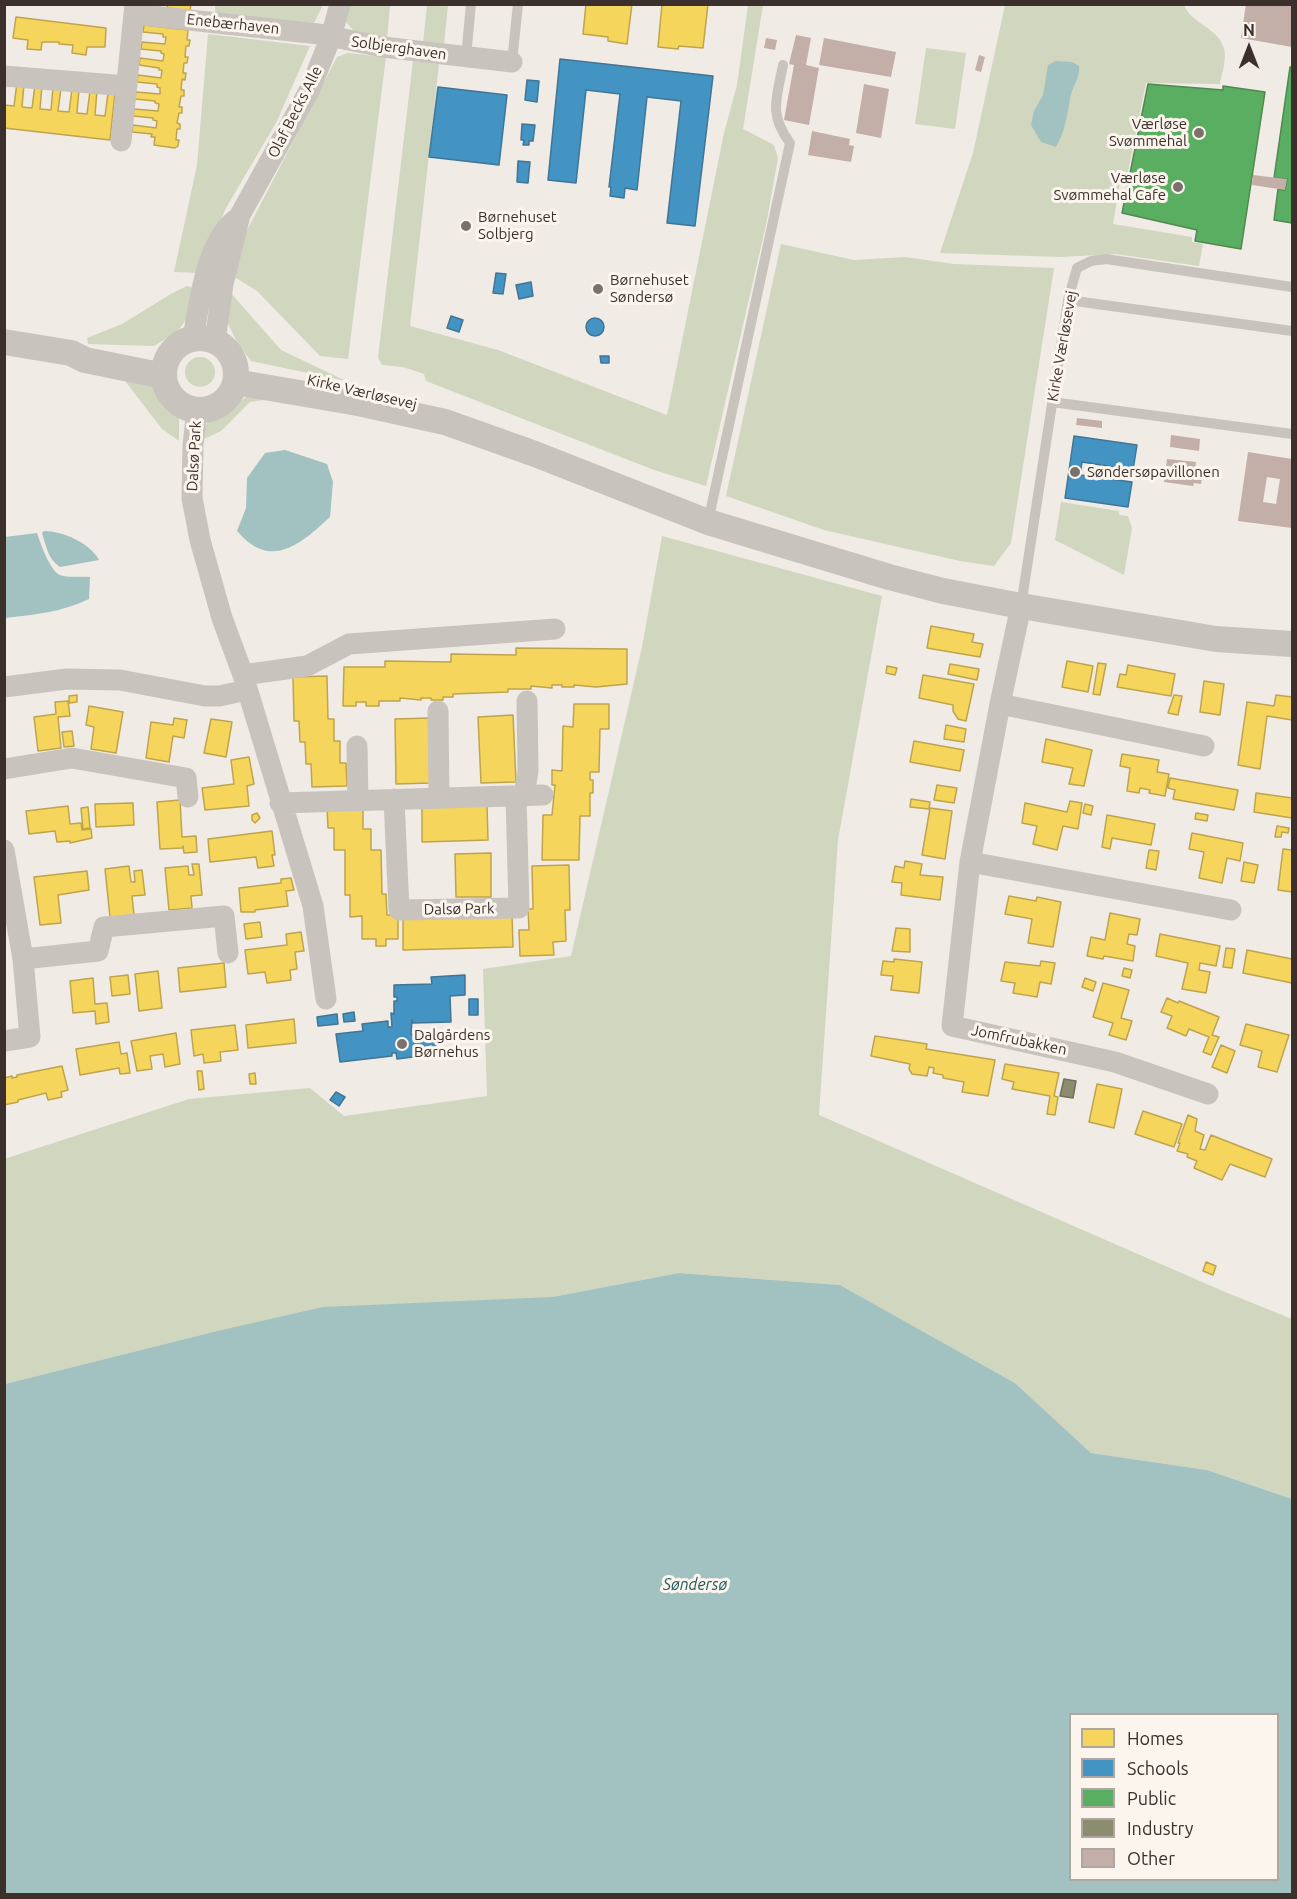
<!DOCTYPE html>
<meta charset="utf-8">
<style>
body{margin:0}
#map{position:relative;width:1297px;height:1899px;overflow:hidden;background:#f0ebe5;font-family:Ubuntu,sans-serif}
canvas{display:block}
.frame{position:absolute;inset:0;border:6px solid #3b302b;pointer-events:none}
.legend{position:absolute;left:1069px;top:1713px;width:210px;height:168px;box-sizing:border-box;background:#fbf5ee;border:2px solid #aea6a0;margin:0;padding:8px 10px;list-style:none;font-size:18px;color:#3b302b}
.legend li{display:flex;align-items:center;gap:12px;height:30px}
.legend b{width:30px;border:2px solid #aea6a0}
.north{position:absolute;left:1219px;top:18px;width:60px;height:60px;-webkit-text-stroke:4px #fbf5ee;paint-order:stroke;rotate:0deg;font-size:16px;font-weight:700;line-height:24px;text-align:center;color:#3b302b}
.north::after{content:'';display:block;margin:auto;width:21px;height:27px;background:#3b302b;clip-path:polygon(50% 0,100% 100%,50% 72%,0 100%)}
</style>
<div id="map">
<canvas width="1297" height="1899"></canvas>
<div class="frame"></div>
<ul class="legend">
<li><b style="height:16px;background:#f6d55c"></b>Homes</li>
<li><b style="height:16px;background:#4393c3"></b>Schools</li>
<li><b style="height:16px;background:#5aae61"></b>Public</li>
<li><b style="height:16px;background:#8c8c6e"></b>Industry</li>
<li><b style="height:16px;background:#c3afa7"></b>Other</li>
</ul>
<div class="north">N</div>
</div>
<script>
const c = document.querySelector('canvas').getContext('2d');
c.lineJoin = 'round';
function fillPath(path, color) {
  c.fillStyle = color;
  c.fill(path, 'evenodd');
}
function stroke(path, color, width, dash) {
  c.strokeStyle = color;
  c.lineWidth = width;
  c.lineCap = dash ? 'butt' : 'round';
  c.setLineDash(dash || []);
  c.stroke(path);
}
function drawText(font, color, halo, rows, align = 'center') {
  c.font = font + ' Ubuntu,sans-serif';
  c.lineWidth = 6;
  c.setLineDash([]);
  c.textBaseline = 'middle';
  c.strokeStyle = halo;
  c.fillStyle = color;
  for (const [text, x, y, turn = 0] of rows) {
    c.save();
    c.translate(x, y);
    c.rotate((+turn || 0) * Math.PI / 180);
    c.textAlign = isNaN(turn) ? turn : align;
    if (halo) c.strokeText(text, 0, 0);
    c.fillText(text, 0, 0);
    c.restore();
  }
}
fillPath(new Path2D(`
 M215 5H323L314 23 215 13Z
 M349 5H390L387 40 357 34 345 21Z
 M427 5H448L444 44 423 43Z
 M748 5H763L743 129 774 145 778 158 766 225 706 486 654 470 426 381 424 374 403 367 382 365 378 358 413 61 439 64 410 326 498 350 667 415 724 133 737 85Z
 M1005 5H1184C1192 24 1216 27 1223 46 1228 56 1222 73 1220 84L1146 83 1128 172 1122 171 1113 224 1192 237V242L1203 244 1199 266 1116 254 1061 257 940 253 973 153Z
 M208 34 310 46 277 121 226 208 198 273 174 272 197 165Z
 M926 48 966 53 955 129 915 124Z
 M348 53 386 57 348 359 320 356 257 291 233 276 241 242 337 57Z
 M781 244 854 260 905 257 954 264 1054 268 1011 543 994 566 960 561 824 530 726 496Z
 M187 286 195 288 191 312 178 331 154 346 88 344 87 338 122 324 171 294Z
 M230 292 281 350 346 381 251 361 237 342 224 316Z
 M185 372a15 15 0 1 1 30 0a15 15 0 1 1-30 0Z
 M149 379 179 414V441L162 429 125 381Z
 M248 396 271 399 250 402 221 431 200 441 209 418Z
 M1061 502 1119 511V515L1128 516 1132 528 1124 575 1055 540Z
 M662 536 882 596 838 840 819 1115 1225 1292 1292 1319V1499L1207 1470 1091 1453 1015 1383 840 1285 679 1273 552 1297 209 1333 5 1384 4 1159 189 1099 310 1088 344 1116 487 1096 483 969 571 956 642 647Z`), '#d1d6bf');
fillPath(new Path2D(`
 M1056 61 1072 62 1079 66C1080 77 1074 84 1071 94 1067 114 1066 129 1056 147L1041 142 1031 125 1034 111 1043 95 1048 65Z
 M285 450 327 464 333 482 330 517C309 536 280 565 251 544 246 541 241 535 237 531L246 508 247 478 265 453Z
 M44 531C63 531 90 543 99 560L60 567C48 559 46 546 42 533Z
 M37 533C40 542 50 571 60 575 68 578 81 576 90 577L89 599C62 612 34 615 5 618V537Z
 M679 1273 840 1285 1015 1383 1091 1453 1207 1470 1292 1499V1894H5V1384L209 1333 323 1307 552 1297ZM1278 1714V1880H1070V1714Z`), '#a1c2c1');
const homes = new Path2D(`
 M168 4H191L190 11 167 8Z
 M586 4H632L627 44 608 41V37L583 34Z
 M662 4H708L703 48 679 46 678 49 658 47Z
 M16 17 106 28 105 47H87L86 55 72 53 73 45 59 44V42H42L41 50 27 49 28 40 13 38Z
 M144 25 188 30 187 40H190L189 46H186L185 57H188L187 63H184L183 73H186L185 80 182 79 181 90H184V96H181L179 107H182V113H179L177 123 180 124V129H177L176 140H179L178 146 175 148 154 145 155 137H151L152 134 132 132 133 125 156 128 157 121 153 120V118L133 116 134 109 158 111 159 104 155 103V101L135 99 136 92 160 94V88L157 87V84L137 82 138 75 161 78 162 70H159V68L139 65 140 58 163 61 164 54 161 53V51L141 49 142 42 165 44 166 37H163V34L143 32Z
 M17 82 24 84 22 107 32 108 35 85H42L40 109 51 110 53 87 61 88 58 111 69 112 72 89H79L77 113 87 114 90 91H97L95 115 105 116 108 93H115L110 140 4 128V105L14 106Z
 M931 626 974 634 972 642 983 644 980 657 927 648Z
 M516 648 627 649V684L596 687 574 685V687H562V685H552V688L531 686V689H508V692L453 694V697H443V700H431V698H421V700L400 698V701H379V706H366V702H356V706H343L344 667H385V661L451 662V654L516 655Z
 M1067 661 1093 666 1088 692 1062 687Z
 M1098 663 1106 664 1100 695 1093 694Z
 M950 664 979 669 977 680 948 674Z
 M1128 665 1175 674 1171 696 1117 687 1120 674 1126 675Z
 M887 666 897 668 895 675 886 673Z
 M923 675 974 684 966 721 958 719 953 711V705L919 698Z
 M327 676 328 719H334V741H340V763H346L347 786 312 787 311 764H306L305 742H300L299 721H294L293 677Z
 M1204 681 1224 684 1220 715 1200 712Z
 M77 695V702L69 703V696Z
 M1174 695 1182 696 1178 715 1168 713Z
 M1276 695 1292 697V720L1267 716 1260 769 1238 765 1247 702 1274 706Z
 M68 701 70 716 58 717 61 748 38 751 34 717 56 714 55 702Z
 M574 704H609V729H600L599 772H590V780H593V793H590V816H580L579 860H542L543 815H552L555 785H552V770L562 771 563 726 573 727Z
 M89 706 123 712 116 753 91 749 94 727 86 725Z
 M513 715 516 782 481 783 478 717Z
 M174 718 187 720 184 738 173 736 169 762 146 758 151 722 173 725Z
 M430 718 431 783 396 784 395 719Z
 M211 719 232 722 226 757 204 753Z
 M946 725 966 729 964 742 944 739Z
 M72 731 74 746 64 747 62 732Z
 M1046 739 1092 750 1084 786 1069 784 1073 768 1042 762Z
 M914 741 964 750 960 771 910 762Z
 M1122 754 1159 760 1157 772 1169 774 1165 796 1149 793 1150 790 1140 788 1139 793 1127 791 1130 768 1120 766Z
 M249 757 254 784 247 786 249 806 205 810 202 788 234 784 231 760Z
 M1170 778 1238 790 1234 810 1173 799 1175 790 1168 788Z
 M937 785 957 788 954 803 934 800Z
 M1256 793 1292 798V818L1254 812Z
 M911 799 930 802 929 809 910 807Z
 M180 800 182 837 196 836 197 852 184 853 183 846 182 848 160 849 157 802Z
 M1070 801 1082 803 1078 829 1063 826 1057 850 1033 844 1037 826 1022 823 1025 803 1067 812Z
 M133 803 134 825 96 827 95 804Z
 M1085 804 1093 806 1091 815 1083 813Z
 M487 805 488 840 422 842V807Z
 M68 806 70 824 81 823 82 830 91 829 92 838 70 843V841L57 842 55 831 29 834 26 811Z
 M363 806V829H371V850H381L382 894H386L387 915H398V939H386V946H376V939H362V916L350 917V895H345V850H334V828H328L327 807Z
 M88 807 90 828 83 829 81 808Z
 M930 808 952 811 945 859 922 855Z
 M257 813 260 818 255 823 252 820V815Z
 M1196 813 1208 815 1207 821 1195 819Z
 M1107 815 1155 824 1151 845 1112 838 1110 849 1102 847Z
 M1277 826 1289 828 1288 833 1282 832 1281 837H1275Z
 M272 831 275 855H272L274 866 258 868 256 857 210 862 208 839Z
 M1192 833 1243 843 1240 861 1227 858 1222 883 1199 878 1204 852 1189 849Z
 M1283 849 1292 850V892L1278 890Z
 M1149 850 1159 851 1156 870 1146 868Z
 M491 853V897H456L455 854Z
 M905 861 922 864 920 875 943 877 940 900 901 895 902 883 892 882 895 866 904 868Z
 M1244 862 1258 865 1254 883 1241 881Z
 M192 864H199L202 895 191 896 192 908 169 910 165 868 188 866 189 875H194Z
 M569 865 570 910H565L566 941 553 942 554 955 520 956 519 930H529L528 909H533L532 866Z
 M129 866 131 882H135L134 871 142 870 145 895 132 896 134 915 110 917 105 869Z
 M87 871 89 890 58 895 61 923 40 925 34 877Z
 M291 878 294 890 286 891 288 906 255 910V912H241L239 888 281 883V879Z
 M1009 896 1036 901 1037 897 1061 902 1053 947 1028 943 1032 919 1005 914Z
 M512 913 513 947 403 950V915Z
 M1110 913 1140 919 1137 935 1129 934 1127 944 1135 946 1133 961 1104 956 1103 959 1087 956 1091 937 1105 940Z
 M260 922 262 937 246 939 244 924Z
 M896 928 910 929V952L892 951Z
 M301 932 304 951 295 952 297 969 290 970 291 980 267 983 265 972 248 974 245 950 287 945 286 934Z
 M1160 934 1220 946 1216 966 1200 963 1199 970 1210 972 1206 993 1182 989 1188 963 1156 956Z
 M1226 948 1235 949 1232 968 1223 967Z
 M1247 950 1292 959V983L1243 973Z
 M894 959 922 962 919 993 891 990 893 976 881 975 883 961 894 962Z
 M1041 961 1055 963 1051 984 1040 982 1037 997 1013 993 1015 983 1001 981 1005 962 1040 966Z
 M224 963 226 987 180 992 178 968Z
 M1124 968 1132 970 1130 978 1122 976Z
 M158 971 162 1008 139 1011 135 974Z
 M128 975 130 994 112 996 110 977Z
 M93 978 95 1004 107 1003 109 1022 96 1024 95 1011 73 1013 70 981Z
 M1085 978 1096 982 1093 991 1082 987Z
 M1103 983 1129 990 1121 1018 1132 1021 1126 1040 1109 1035 1113 1023 1093 1017Z
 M1167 998 1178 1003 1179 1001 1219 1017 1212 1035 1219 1037 1211 1055 1203 1052 1209 1037 1189 1029 1186 1036 1167 1028 1172 1016 1161 1012Z
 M294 1019 296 1043 248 1048 246 1025Z
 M1246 1024 1289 1035 1277 1072 1258 1067 1262 1051 1240 1045Z
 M235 1025 238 1050 220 1052 221 1061 204 1063 203 1054 194 1056 191 1030Z
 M176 1033 180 1064 165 1067 163 1054 150 1056 152 1069 137 1071 131 1041Z
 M875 1036 927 1044 926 1049 995 1060 988 1096 962 1092 964 1082 943 1078V1075L933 1073 934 1068 929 1067 927 1076 912 1074 909 1069 910 1064 871 1056Z
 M119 1042 121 1054 127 1053 130 1073 120 1074 119 1068 80 1075 76 1049Z
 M1221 1045 1235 1051 1227 1073 1212 1067Z
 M1005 1064 1059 1073 1054 1096 1058 1097 1055 1115 1047 1114 1050 1096 1012 1089 1014 1082 1002 1079Z
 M62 1066 68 1090 61 1092 62 1097 48 1100 46 1093 18 1100V1102L4 1105V1078L12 1076V1078L17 1077V1075Z
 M197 1071H202L204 1089 199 1090Z
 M255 1073 256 1084H250L249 1074Z
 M1097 1084 1122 1089 1114 1128 1089 1122Z
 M1143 1111 1182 1124 1174 1147 1135 1134Z
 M1188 1115 1197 1119 1195 1131 1204 1135 1200 1149 1205 1150 1211 1135 1272 1159 1265 1177 1230 1164 1222 1180 1194 1168 1197 1161 1187 1157 1188 1154 1177 1151 1180 1143H1178Z
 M1206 1262 1216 1266 1213 1275 1203 1271Z`);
fillPath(homes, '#f6d55c');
stroke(homes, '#bea44d', 1.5);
const schools = new Path2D(`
 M560 59 713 76 695 226 667 223 681 101 647 97 637 190 625 188 624 198 610 196 611 187H609L620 94 586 90 576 183 548 180Z
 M527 80 539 81 537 102 525 100Z
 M438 87 507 95 499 165 429 157Z
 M522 124 535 125 533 141H529V145H523L524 140H521Z
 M518 161 530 162 528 183 517 182Z
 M496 273 506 274 503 294 493 293Z
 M531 282 533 296 519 299 516 285Z
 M451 316 463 320 459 332 447 328Z
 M586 327a9 9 0 1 1 18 0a9 9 0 1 1-18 0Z
 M600 356H609V363H601Z
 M1074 436 1137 445 1133 470 1082 462 1080 475 1132 482 1128 507 1065 498Z
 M465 975V995L450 996 451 1022 413 1023 412 1020 411 1034H414V1040L435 1039 437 1049 429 1050V1055L397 1059 396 1053H392V1056L340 1062 336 1034 363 1031 362 1024 388 1021V1027H392L391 1013 394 1014V1001H397V997H394V985L432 984 431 977Z
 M469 999H478V1015H469Z
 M354 1012 355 1021 344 1022 343 1014Z
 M337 1014 338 1024 318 1026 317 1017Z
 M336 1092 345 1097 339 1106 330 1100Z`);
fillPath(schools, '#4393c3');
stroke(schools, '#417595', 1.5);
const public = new Path2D(`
 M1290 67H1292V223L1274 220 1278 189 1285 190 1287 179 1274 178Z
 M1148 84 1223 90V86L1265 92 1241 249 1195 241 1197 230 1122 213Z`);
fillPath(public, '#5aae61');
stroke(public, '#518851', 1.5);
const industry = new Path2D(`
 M1064 1079 1076 1081 1073 1098 1060 1096Z`);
fillPath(industry, '#8c8c6e');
stroke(industry, '#74705a', 1.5);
fillPath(new Path2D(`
 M1246 4H1292V47L1241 38Z
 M796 35 811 38 806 65 819 68 809 125 784 120 794 65 789 64Z
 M766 38 777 40 775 50 764 48Z
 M824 38 896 52 891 77 819 65Z
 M979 55 985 57 981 72 975 70Z
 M864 84 889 89 881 138 856 133Z
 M812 131 850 139 849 145 854 146 851 162 808 155Z
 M1253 175 1287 179 1285 190 1252 185Z
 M1077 418 1102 421V428L1076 425Z
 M1171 435 1200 439 1199 451 1170 447Z
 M1248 452 1292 459V528L1238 521ZM1267 477 1280 479 1276 504 1263 502Z
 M1167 459 1196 462 1195 470 1203 472 1201 484 1194 483 1193 486 1164 482Z`), '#c3afa7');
stroke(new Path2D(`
 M466 57 471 4
 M512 62 518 4
 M1068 300 1292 331
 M1052 402 1292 434
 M708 522 790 143C768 114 777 97 783 65
 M1021 606 1068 300 1077 268 1091 261 1106 259 1292 287`), '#c9c3be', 10);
stroke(new Path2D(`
 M134 14 319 34 383 47 512 62
 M4 76 127 86
 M121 141 135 4
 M193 339C199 304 206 243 235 220
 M215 341 223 284 240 215 310 89 331 37 340 4
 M197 410 193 445 192 498 200 540 222 618 243 675 313 906 326 999
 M1021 606 1000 704 970 862 952 1026 1115 1062 1208 1094
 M243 675 307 666 349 644 555 629
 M4 687 67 679 120 680 205 696H219L247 690
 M1000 704 1204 746
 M438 711 439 798
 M357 746 358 801
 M4 769 72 758 186 778 188 797
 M524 796 528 771 527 701
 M394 799 399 910 519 908 516 796
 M280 803 543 795
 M4 850 23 959 30 1037 4 1041
 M970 862 1231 910
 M23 959 98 951 104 927 224 916 228 953`), '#c9c3be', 21);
stroke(new Path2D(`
 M164 374a36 36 0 1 1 72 0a36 36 0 1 1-72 0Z
 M4 342 71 353 85 360 164 376
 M235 382 358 403 445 422 535 454 708 522 889 577 943 591 1021 606 1216 639 1292 644`), '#c9c3be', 26);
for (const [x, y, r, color] of [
 [1199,133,6,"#7a716c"],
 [1178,187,6,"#7a716c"],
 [466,226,6,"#7a716c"],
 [598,289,6,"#7a716c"],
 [1075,472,6,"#7a716c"],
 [402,1044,6,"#7a716c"]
]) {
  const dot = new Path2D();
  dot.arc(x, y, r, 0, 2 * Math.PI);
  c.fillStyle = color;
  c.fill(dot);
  stroke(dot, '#fbf5ee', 2);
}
drawText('15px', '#3b302b', '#fbf5ee', [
 ["Enebærhaven",233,24,6],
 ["Solbjerghaven",399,48,8],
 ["Olaf Becks Alle",295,112,-63],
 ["Kirke Værløsevej",1062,346,-80],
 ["Kirke Værløsevej",362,392,13],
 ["Dalsø Park",194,456,-87],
 ["Dalsø Park",459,909,-1],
 ["Jomfrubakken",1019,1040,12]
]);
drawText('15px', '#3b302b', '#fbf5ee', [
 ["Værløse",1187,124,"right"],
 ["Svømmehal",1187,141,"right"],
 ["Værløse",1166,178,"right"],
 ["Svømmehal Cafe",1166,195,"right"],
 ["Børnehuset",478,217],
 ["Solbjerg",478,234],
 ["Børnehuset",610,280],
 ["Søndersø",610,297],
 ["Søndersøpavillonen",1087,472],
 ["Dalgårdens",414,1035],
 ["Børnehus",414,1052]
], 'left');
drawText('italic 16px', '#1f5a5e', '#fbf5ee', [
 ["Søndersø",695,1585]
]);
</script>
